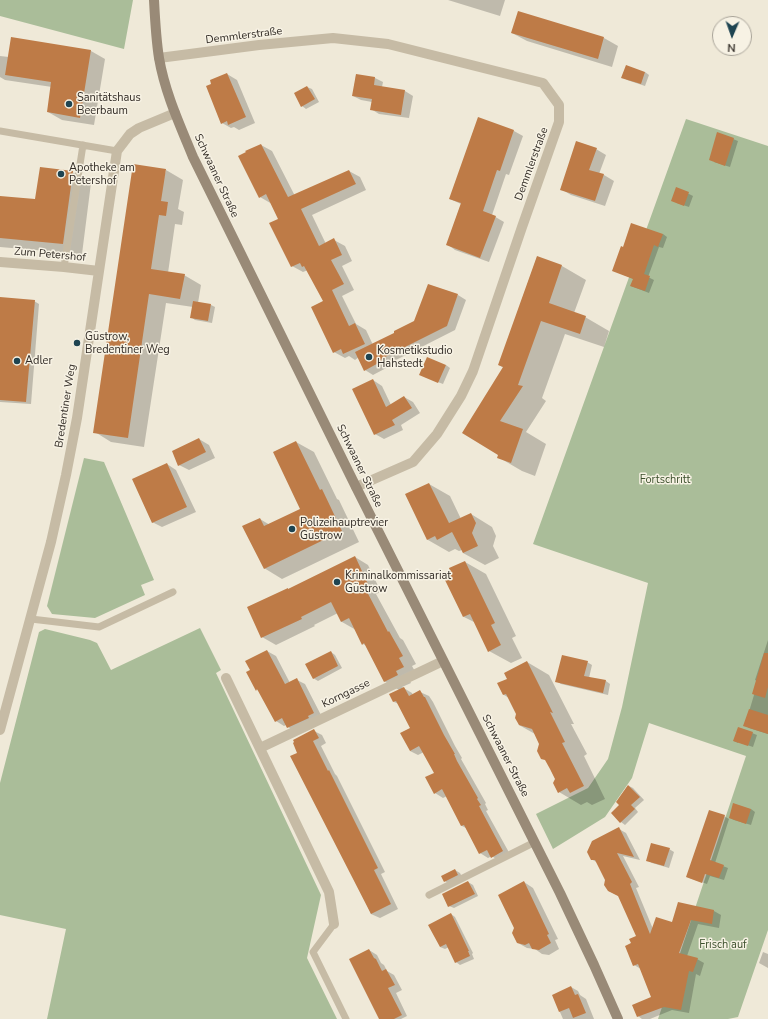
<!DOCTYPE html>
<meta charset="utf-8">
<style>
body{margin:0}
#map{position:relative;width:768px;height:1019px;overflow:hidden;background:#efe9d8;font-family:"Nunito Sans",sans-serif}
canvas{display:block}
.north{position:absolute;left:712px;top:16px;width:40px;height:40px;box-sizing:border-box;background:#f7f2e4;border:1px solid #a8a398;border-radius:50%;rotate:182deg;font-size:11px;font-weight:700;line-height:16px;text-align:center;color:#322c26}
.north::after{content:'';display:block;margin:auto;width:14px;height:18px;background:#1e4451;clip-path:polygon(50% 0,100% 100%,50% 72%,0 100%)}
</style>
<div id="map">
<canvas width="768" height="1019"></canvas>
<div class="north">N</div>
</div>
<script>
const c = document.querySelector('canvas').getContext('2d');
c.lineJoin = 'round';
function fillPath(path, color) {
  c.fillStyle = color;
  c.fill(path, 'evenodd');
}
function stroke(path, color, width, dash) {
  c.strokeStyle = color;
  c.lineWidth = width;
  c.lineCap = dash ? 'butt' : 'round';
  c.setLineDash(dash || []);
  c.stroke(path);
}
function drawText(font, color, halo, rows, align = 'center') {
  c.font = font + ' "Nunito Sans",sans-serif';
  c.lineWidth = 3;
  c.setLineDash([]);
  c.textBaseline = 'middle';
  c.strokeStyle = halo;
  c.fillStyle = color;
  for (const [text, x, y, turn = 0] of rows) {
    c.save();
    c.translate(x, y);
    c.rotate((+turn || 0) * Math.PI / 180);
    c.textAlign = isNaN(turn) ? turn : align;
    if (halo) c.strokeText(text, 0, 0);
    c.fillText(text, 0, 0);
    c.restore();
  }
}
fillPath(new Path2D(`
 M0 0H133L124 49 0 16Z
 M686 119 768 146V930L738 1017 728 1019H658L746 756 649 723 632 778 605 817 553 849 536 814 588 788 608 759 622 707 648 583 533 544Z
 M84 458 104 462 154 580 141 585 145 595 95 618 52 614 47 606Z
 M200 628 221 670 216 673 321 895 307 958 337 1019H47L66 929 0 915V783L39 632 45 629 90 640 97 643 111 670Z`), '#aabd99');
fillPath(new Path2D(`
 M448 0H505L500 16Z
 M519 12 604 38 618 46 612 67 527 41 512 33Z
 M91 51 105 59 94 125 62 120 48 112 52 87 5 80 0 77V56L9 57Z
 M645 72 649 75 645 86 627 80 623 77Z
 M227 74 237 80 255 123 239 130 234 127 231 128 222 123Z
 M356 75 375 78 383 82 382 87 405 91 413 96 409 118 379 114 371 109 372 102 361 100 353 96Z
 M307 87 312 89 319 102 306 109 302 106Z
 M479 119 514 131 523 136 509 175 506 174 492 215 504 222 489 262 455 250 447 244 461 204 450 199Z
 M733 139 738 141 730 167 714 162Z
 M261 145 272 151 295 196 349 171 360 177 366 190 312 215 326 244 334 240 345 246 352 261 342 266 354 290 342 296 356 324 366 330 373 345 415 322 458 295 466 300 455 330 388 364 390 366 373 375 365 370 359 357 355 360 349 356 345 358 334 352 324 302 308 270 303 272 292 266 279 219 272 204 260 197Z
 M596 149 606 155 599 174 604 175 614 181 605 206 571 195 561 189Z
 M166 170 183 180 178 209 184 212 182 225 175 224 168 273 184 275 201 285 198 303 211 305 215 307 212 323 195 320 191 317 193 307 166 303 144 447 111 442 95 432Z
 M72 172 91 183 82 254 0 247V197L35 200Z
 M677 188 693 196 689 207 677 203Z
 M663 234 667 237 663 248 659 247 648 277 654 280 649 293 631 286 634 279 614 271 624 248Z
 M537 257 562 266 586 280 574 313 585 317 609 331 604 347 565 334 542 398 546 401 526 432 546 444 535 476 522 471 498 457 499 455 464 433 504 368 499 365Z
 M0 298 34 301 39 304 31 404 0 402Z
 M446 365 450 368 443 384 425 377Z
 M373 380 382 386 391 405 404 397 413 402 420 413 401 425 403 430 384 439 375 434Z
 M199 439 209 445 215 458 189 470 179 465Z
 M296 442 314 452 337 499 339 500 359 542 282 579 264 568 260 519 270 525 301 509 274 452Z
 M167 464 176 470 196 512 162 527 152 522Z
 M429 484 450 496 461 519 471 514 492 527 496 536 493 546 499 558 485 565 463 553 462 550 459 551 455 549 449 552 428 540 406 495Z
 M355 557 368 565 381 592 376 594 400 638 403 640 416 664 412 666 417 675 409 679 411 683 402 687 412 693 413 695 420 692 429 696 433 702 455 746 462 758 461 759 465 766 486 803 485 804 488 810 486 811 511 856 500 862 492 856 488 858 480 853 466 828 462 826 447 796 443 798 435 793V773L424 752 418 755 410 751 411 729 399 704 394 702 399 690 384 681 367 646 363 644 356 630 342 622 338 613 314 625 315 626 276 645 262 637 288 590Z
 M465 562 486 574 516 636 512 638 522 658 511 663 489 651 476 623 464 617Z
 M768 640V734L749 728 745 725 754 695 757 681 755 680Z
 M267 651 276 656 290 683 297 680 305 684 322 717 296 732 288 727 286 725 284 726 276 721 260 691 257 690 248 672 251 670Z
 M331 652 335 655 342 668 318 681 313 678Z
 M527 662 549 675 574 724H571L587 754 584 756 605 799 592 805 587 802 581 805 559 792 556 779 535 734 519 725 517 714 509 698 504 695 508 679Z
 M587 662 592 665 589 678 606 681 610 684 608 695 561 684 556 681Z
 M314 731 322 735 326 743 321 746 335 774 337 776 385 872 381 874 398 909 380 918 371 914 299 753Z
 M752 733 757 735 753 747 738 742V743L734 741Z
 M629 786 633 788 644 800 635 808 638 812 625 825 621 822V805Z
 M751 809 755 812 751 825 734 820 730 818Z
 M724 816 729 819 715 863 728 868 724 880 710 876 707 884 692 879 687 877Z
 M619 829 626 833 640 860 623 856 639 887 636 888 653 929 672 923 679 903 714 911 721 915 719 928 698 924 687 956 697 959 704 963 700 976 696 974 689 1013 672 1010 650 1019H642L638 1016 653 998 641 969 634 965 632 944 637 937 620 897 609 891 606 880 598 863 591 859Z
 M669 849 674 852 669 868 652 863 647 860Z
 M455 870 460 873 462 877 449 884 445 881Z
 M468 882 473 885 478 896 454 908 449 906Z
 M524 882 533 888 558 939 555 940 559 949 549 955 542 954 535 949 527 948 518 943Z
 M451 914 455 917 473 953 472 954 474 959 460 965 456 962 449 947 445 949 440 947Z
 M369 950 377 955 381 963 384 965 387 971 394 975 402 990 396 993 407 1016 401 1019H380Z
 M763 952 768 954V968L759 963Z
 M571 987 578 991 580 995 586 999 594 1019H563L553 996Z`), '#0003');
fillPath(new Path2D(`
 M518 11 604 37 598 59 511 33Z
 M11 37 91 50 80 118 47 112 51 82 5 75Z
 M626 65 645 72 641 84 621 78Z
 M227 73 246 117 228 125 227 121 221 124 206 86 211 84 210 80Z
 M356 74 375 77 374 85 405 90 401 115 370 110 372 99 352 96Z
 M307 86 315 99 301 107 294 93Z
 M478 117 514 130 500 171 497 170 483 211 496 216 480 258 446 245 461 203 449 199Z
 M717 132 734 138 725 166 709 160Z
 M576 141 597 148 589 170 604 174 595 201 560 190Z
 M261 144 288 197 349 170 356 184 301 209 319 246 334 238 342 255 331 260 344 284 332 290 349 326 355 323 365 344 343 354 341 349 333 353 311 307 323 301 304 266 302 267 300 263 291 267 269 223 278 219 266 194 259 198 238 156 246 152 245 151Z
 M133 164 166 169 161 201 168 202 166 216 159 215 151 269 185 274 180 299 149 294 128 438 93 433Z
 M40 167 73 171 63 244 0 238V196L35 199Z
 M676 187 689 192 684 206 671 201Z
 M631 223 663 234 658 247 654 245 644 274 650 276 645 291 630 286 633 279 612 271 621 246 623 247Z
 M537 256 562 265 549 303 586 316 580 334 541 321 518 385 523 386 500 421 523 429 511 463 497 458 498 455 462 433 503 367 498 365Z
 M428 284 458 294 447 326 381 359 382 361 364 371 355 352 394 333V331L414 321Z
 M0 297 35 300 26 402 0 400Z
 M193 301 211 304 208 321 190 318Z
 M427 357 446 365 438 383 419 375Z
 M373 379 386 407 404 396 412 408 392 420 395 425 374 435 352 389Z
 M199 438 206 452 178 466 172 451Z
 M296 441 320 490 322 489 342 531 264 569 242 526 260 518 264 526 300 509 273 452Z
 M167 463 187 507 152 523 132 479Z
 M429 483 449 523 471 513 476 523 472 533 478 546 463 553 452 532 437 540 435 536 427 540 405 494Z
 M355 556 368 584 364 586 388 632 389 631 403 656 399 658 404 667 396 671 398 675 384 682 364 643 362 645 349 618 341 622 331 602 301 617 302 619 261 638 247 607 288 588V589Z
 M465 561 495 623 491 625 501 645 488 652 470 614 463 617 443 576 450 572 449 568Z
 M267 650 285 684 297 678 314 713 308 716 309 718 287 728 282 718 275 722 257 689 256 691 246 672 250 670 245 661Z
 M331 651 338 666 313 679 305 664Z
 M764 653H768V687L765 698 752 694Z
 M562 655 588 661 584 676 606 680 603 693 555 682Z
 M527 661 553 713 550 712 565 742 562 743 584 786 570 793 567 788 558 793 553 783 555 779 550 769 545 760 541 759 537 751 539 744 532 729 519 725 515 718 516 714 506 694 503 695 497 683 507 679 504 673Z
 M404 687 409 696 420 690 424 697H425L444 735 455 754H454L457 761 478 798 477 799 481 805 479 806 503 851 491 858 487 850 479 854 464 825 461 826 442 789 434 794 425 777 434 773 419 746 410 751 400 733 410 728 396 701 393 702 389 694Z
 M749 709 768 715V734L743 726Z
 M738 727 753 732 748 746 733 741Z
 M314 729 319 738 313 741 328 771 329 770 378 868 374 870 391 904 371 914 290 756 297 753 293 743 294 742 293 740Z
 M628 785 640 797 631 805 635 809 620 823 611 813 619 805 616 802Z
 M733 803 751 809 746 824 729 818Z
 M709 810 725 815 710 860 724 865 719 878 705 874 702 883 686 877Z
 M619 827 634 857 617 853 632 882 630 884 650 934 656 917 672 922 678 902 714 910 712 924 691 920 679 953 698 958 693 972 689 971 681 1010 664 1007 637 1017 632 1005 651 997 638 964 633 966 625 946 631 943 629 939 636 936 618 896 608 891 604 885 605 880 595 860H591L587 852 592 841Z
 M651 843 670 848 664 866 646 861Z
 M455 869 458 875 444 882 441 876Z
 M468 881 475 894 448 907 442 894Z
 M524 881 549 934 547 935 551 943 539 950 532 949 529 943 525 945 517 943 512 933 514 928 498 895Z
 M451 913 469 951H468L470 956 455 963 446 944 440 947 428 925Z
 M369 949 374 958 376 959 382 971 386 969 395 985 388 988 402 1015 394 1019H379L349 959Z
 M571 986 575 995 578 994 586 1013 573 1018 569 1008 559 1012 552 995Z`), '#be7b47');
stroke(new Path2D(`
 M0 131 117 151
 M64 267 83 145
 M31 619 99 627 173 592
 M429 895 535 842
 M334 924 313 952 346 1019`), '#c6bba5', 7);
stroke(new Path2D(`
 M159 58 259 45 333 38 388 44 543 83 559 105V122L522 227 473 371 461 396 437 434 413 462 356 487
 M0 262 64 267 99 271
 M226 678 329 892 334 924
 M0 730 51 542 66 475 77 418 117 151 130 134 139 128 175 113
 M260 748 443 661`), '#c6bba5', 10);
stroke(new Path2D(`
 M154 0C155 19 156 39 159 58 165 93 180 125 193 157L356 487 560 893 594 965 618 1019`), '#998a77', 10);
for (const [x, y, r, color] of [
 [69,104,4,"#1e4451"],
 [61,174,4,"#1e4451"],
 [77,343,4,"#1e4451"],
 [369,357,4,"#1e4451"],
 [17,361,4,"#1e4451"],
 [292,529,4,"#1e4451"],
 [337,582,4,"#1e4451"]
]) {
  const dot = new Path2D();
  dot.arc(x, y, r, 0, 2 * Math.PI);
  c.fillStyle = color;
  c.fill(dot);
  stroke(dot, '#f7f2e4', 1.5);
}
drawText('11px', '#322c26', '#f7f2e4', [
 ["Demmlerstraße",244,36,-7],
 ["Demmlerstraße",532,164,-70],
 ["Schwaaner Straße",216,176,65],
 ["Zum Petershof",50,255,5],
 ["Bredentiner Weg",66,406,-81],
 ["Schwaaner Straße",359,466,64],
 ["Korngasse",346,694,-26],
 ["Schwaaner Straße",505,756,63]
]);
drawText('11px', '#322c26', '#f7f2e4', [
 ["Sanitätshaus",77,98],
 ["Beerbaum",77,111],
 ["Apotheke am",69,168],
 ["Petershof",69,181],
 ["Güstrow,",85,337],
 ["Bredentiner Weg",85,350],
 ["Kosmetikstudio",377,351],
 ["Hahstedt",377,364],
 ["Adler",25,361],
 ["Polizeihauptrevier",300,523],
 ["Güstrow",300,536],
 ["Kriminalkommissariat",345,576],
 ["Güstrow",345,589]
], 'left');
drawText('11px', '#3b4f2b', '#f7f2e4', [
 ["Fortschritt",665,480],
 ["Frisch auf",723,945]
]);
</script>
